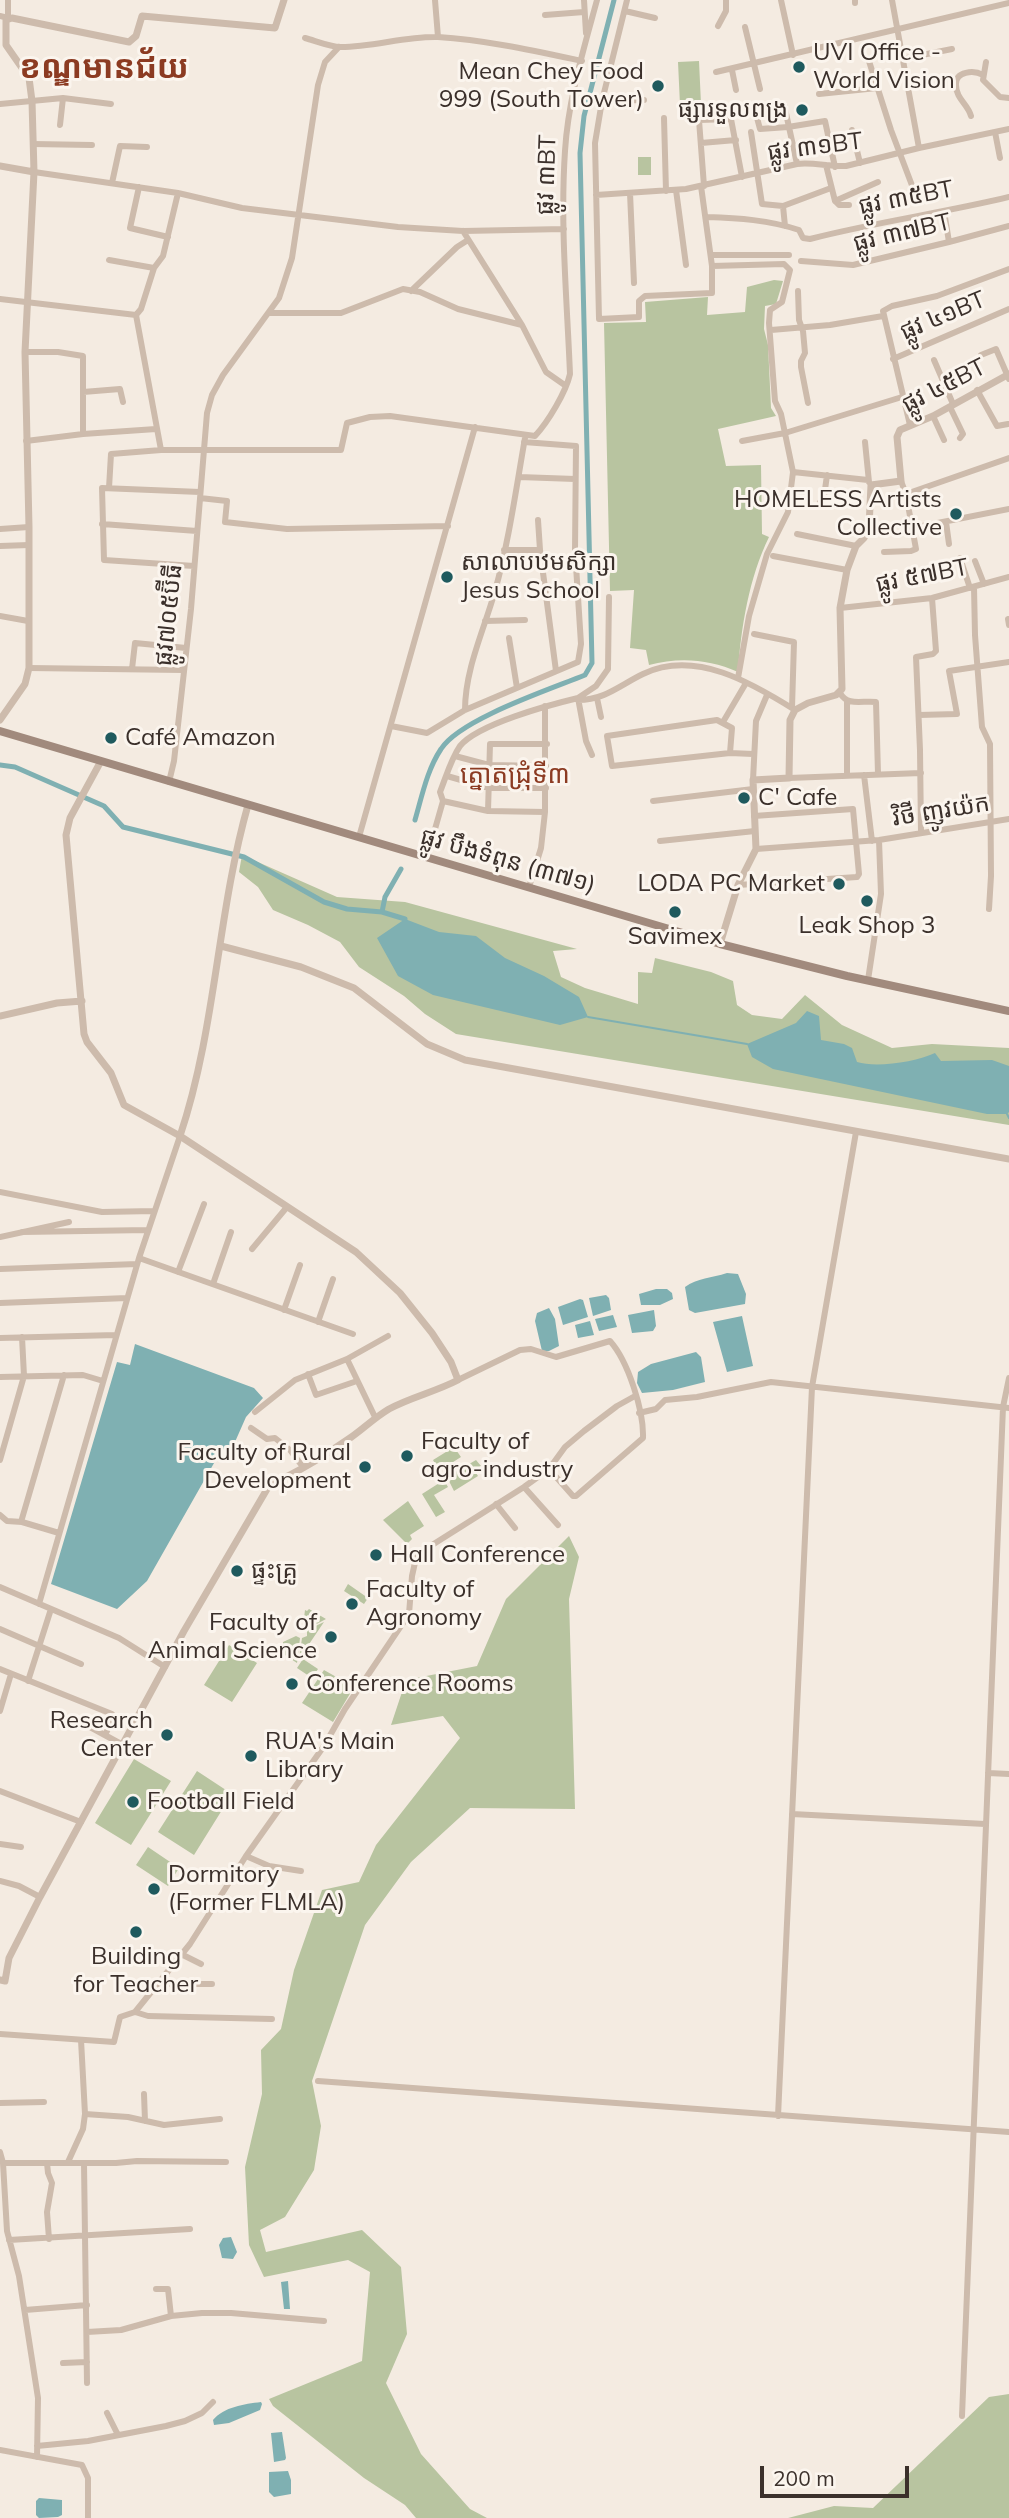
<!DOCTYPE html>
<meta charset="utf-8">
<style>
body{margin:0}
#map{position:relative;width:1009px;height:2518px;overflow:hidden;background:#f4ebe1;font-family:Mulish,sans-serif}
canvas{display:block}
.scale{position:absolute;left:760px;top:2466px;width:149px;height:32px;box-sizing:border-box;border:4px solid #3b302b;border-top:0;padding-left:9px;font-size:21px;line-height:24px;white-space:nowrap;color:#3b302b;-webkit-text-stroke:5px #fbf5ee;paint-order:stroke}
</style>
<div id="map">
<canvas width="1009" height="2518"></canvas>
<div class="scale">200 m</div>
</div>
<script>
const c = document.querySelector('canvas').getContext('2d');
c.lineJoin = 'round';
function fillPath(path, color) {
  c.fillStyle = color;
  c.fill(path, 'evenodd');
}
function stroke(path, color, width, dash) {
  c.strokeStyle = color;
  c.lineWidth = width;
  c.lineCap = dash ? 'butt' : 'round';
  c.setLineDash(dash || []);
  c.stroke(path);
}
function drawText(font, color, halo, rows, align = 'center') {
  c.font = font + ' Mulish,"Noto Sans Khmer",sans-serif';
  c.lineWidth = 6;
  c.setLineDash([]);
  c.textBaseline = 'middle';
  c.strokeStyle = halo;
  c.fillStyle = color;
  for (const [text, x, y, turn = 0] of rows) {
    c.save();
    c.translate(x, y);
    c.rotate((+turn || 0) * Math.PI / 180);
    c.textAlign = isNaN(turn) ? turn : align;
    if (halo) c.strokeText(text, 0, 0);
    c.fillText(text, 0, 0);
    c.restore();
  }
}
fillPath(new Path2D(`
 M699 61 701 104 680 105 678 62Z
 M638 157H651V175H638Z
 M774 280 783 281 776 304 765 306 764 329 768 345 771 408 776 416 718 429 726 466 761 465 762 534 769 537C749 578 741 627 738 672 709 659 679 657 649 665L646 650 630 648 634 590 610 591 604 323 646 322 645 302 708 297 707 315 745 312 747 287Z
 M242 855 337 897 405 902 577 949 553 951 561 977 585 988 638 1004V972L652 973 655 958 711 972 733 981 737 1005 752 1015 782 1019 805 995 842 1025 892 1048 932 1044 1009 1048V1125L456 1034 425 1014 404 996 359 967 340 942 308 925 273 910 258 887 239 872Z
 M454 1447 461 1457 439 1471 433 1460Z
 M476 1460 481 1466 474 1470 478 1476 454 1491 447 1477Z
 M444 1480 448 1487 434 1495 445 1512 436 1517 422 1494Z
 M408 1501 424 1526 410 1535 412 1539 407 1544 383 1520Z
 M569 1536 579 1557 569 1599 575 1809 470 1808 411 1862 365 1925 312 2081 321 2126 314 2170 285 2217 260 2230 266 2252 362 2230 401 2267 407 2334 386 2383 421 2454 470 2509 487 2518H416L405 2505 364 2478 273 2406 269 2399 362 2361 370 2272 348 2260 264 2277 249 2245 245 2167 262 2094 261 2050 281 2029 294 1970 322 1890 359 1882 376 1845 460 1738 443 1716 391 1725 406 1680 477 1666 506 1599Z
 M348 1584 368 1598 364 1604 344 1591Z
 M309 1609 326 1619 307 1629 303 1626 305 1610 307 1611Z
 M324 1622 299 1659 302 1638 307 1636V1630Z
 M296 1636 300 1638 297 1663 282 1653 283 1642Z
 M229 1645 257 1663 232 1702 204 1685Z
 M303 1659 318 1669 312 1678 297 1668Z
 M324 1670 354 1687 333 1722 302 1703Z
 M134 1759 171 1781 131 1845 95 1823Z
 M197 1771 232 1794 194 1855 158 1832Z
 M148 1847 179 1868 168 1886 136 1865Z
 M1009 2394V2518H788L834 2506 873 2508 989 2397Z`), '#b8c4a0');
fillPath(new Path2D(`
 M405 919 439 932 476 936 505 958 544 976 579 997 588 1017 560 1025 433 995 398 976 377 938Z
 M807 1011 819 1016 821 1040 844 1044 852 1048 857 1062C876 1068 916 1062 935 1053L941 1061 992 1060 1009 1066V1112L1007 1114H987L773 1069 752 1057 747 1044 796 1023Z
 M727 1273 738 1274 746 1294 745 1304 695 1313 689 1310 685 1287C697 1278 712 1278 727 1273Z
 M656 1289H667L672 1293 673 1299 660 1305H641L639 1294Z
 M606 1295 609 1298 611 1310 593 1316 589 1298Z
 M580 1299 583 1300 588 1317 563 1325 558 1307Z
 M549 1308 555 1319 559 1346 549 1351H542L535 1321 537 1313Z
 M654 1310 656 1326 653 1331 632 1333 628 1315Z
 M613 1315 617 1327 599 1331 595 1319Z
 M742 1316 753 1366 727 1372 713 1322Z
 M590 1321 594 1335 578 1338 575 1325Z
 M135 1344 254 1388 263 1398 246 1417 231 1451 222 1449 147 1581 117 1609 51 1584 117 1362 130 1365Z
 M696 1352 701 1357 705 1382 673 1390 642 1393 637 1383 638 1372 651 1364Z
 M231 2237 237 2252 233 2259 222 2258 219 2245 223 2238Z
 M288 2281 290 2309H284L281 2282Z
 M261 2402 262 2404 260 2410 229 2423 214 2425 213 2420C224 2407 244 2404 261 2402Z
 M282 2432 286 2458 285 2460 274 2462 271 2433Z
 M288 2471 291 2480V2494L274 2497 269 2492V2472Z
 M39 2498 62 2500V2515L58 2517 39 2518 36 2515V2501Z`), '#7fb0b2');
stroke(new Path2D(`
 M588 1017 747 1044
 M1007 1114 1009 1118`), '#7fb0b2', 2);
stroke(new Path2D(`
 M0 765 15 767 104 806 123 827 244 857 324 902 347 909 382 912 405 919
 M415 820C422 796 427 770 441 749 460 719 551 689 585 675L592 663 580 153 584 116 614 0
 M382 912 385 897 401 869`), '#7fb0b2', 5);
stroke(new Path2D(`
 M435 0 438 37
 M584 0 586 33
 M627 0 602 101 595 143 599 319 639 317V301L645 296 712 293V266L784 264 790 270 782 302 770 310 769 323 775 401 781 414 793 472 788 512 767 554 749 616 738 678
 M781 0 793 55
 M855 0V3
 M892 0 919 148
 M625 11 655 18
 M545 15 584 12
 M0 16 8 18V0
 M718 26 726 11V0
 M745 27 760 89
 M305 38C316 41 330 47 341 47 374 47 405 36 438 37 486 40 535 51 582 61
 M868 58 891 130 913 188
 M902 59 952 49
 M986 62 983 80 1000 97 1009 98
 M732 70 736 90
 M716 72 1009 3
 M819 94 877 88
 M602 101 644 100
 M0 104 63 98 111 104
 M772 104H784L797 164
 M698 107 704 186
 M756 114 760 129 788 127 825 121 835 167
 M971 116C968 104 956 99 956 85 955 71 974 70 983 75
 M664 118 666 191
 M699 120 731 119 742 177
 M60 125 63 98
 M852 130 860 163
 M751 132 762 204 783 206 831 188
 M995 132 1000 158
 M701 143 736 140
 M33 144 92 145
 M826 165 835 201 839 205H849
 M34 172 178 193 242 208 398 227 463 231 564 229
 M112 183 120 146 147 147
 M701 186 712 266
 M139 187 130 228 168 237
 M676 190 686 265
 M178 193 163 256 154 268 141 309 136 315 161 450H341L347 423 370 417 390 416 535 436C548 422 566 392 570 374 567 300 560 225 565 151 568 100 584 48 597 0
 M630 193 634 283
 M596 195 686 189 797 164C814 162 829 167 846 166L919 148 1009 129
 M835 201 878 182
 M783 206 785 226
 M944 211 949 242
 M707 217C738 218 769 220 799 230L803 238 810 239C876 222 943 213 1009 197
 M463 231 522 325
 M712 255H789
 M109 260 154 268
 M801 261 853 265 949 242 1009 226
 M411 291 457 247 468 240
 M798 291 799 320 803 331 805 353 801 361V367L808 403
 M0 299 136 315
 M269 313H341L403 289 420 292 458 309 522 325 546 372 566 386
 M771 330 830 325 883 316
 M25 352H58L83 356V434
 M981 355 996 349 1009 379
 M893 359 1009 309
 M934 360 953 404
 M977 390 997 426 1008 424
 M83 392 120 389 123 402
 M950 407 963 434 960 438
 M933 416 944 440
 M910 425 883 311 892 306 937 296 1009 269
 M26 441 83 434 156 429
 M742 441 785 433 902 397
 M865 442 869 482
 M793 472 868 480
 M519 477 575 479
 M109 488 111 454 161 450
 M906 494 1009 458
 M200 498 227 501 225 522 287 529 448 526
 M820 502 824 497 827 475
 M538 520 540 550 556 671
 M946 522 949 544
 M102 524 197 531
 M912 528 1009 509
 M0 529 29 527
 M797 534 856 546
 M0 546 29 545
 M504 550H540
 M884 552 911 551 916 549 906 494 901 481
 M773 556 847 570
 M960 558 970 588
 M975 561 984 584
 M194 566 104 560 102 488 200 492
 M974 587 975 635 982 727 990 744 991 876 989 909
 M840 608 932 598 1009 577
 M0 616 28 621
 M1008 619 1009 625
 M485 621 525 620
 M754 634 794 642 792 708
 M509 638 517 688
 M29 668 183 670
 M132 669 135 643 186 648
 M840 693C848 707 863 700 876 702L878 774
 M597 698 601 717
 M578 700C605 700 620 685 643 674 695 649 752 683 795 710
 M465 710C465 669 484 630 495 591 509 541 516 489 525 438
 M919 715 957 714 949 671 1009 662
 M723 722 746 683
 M391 726 427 733 465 710 578 662 581 644 575 550 576 446 524 442
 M730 753 732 728 717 720 607 736 612 766 730 753 753 754
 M592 755 586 741 578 698 596 686 608 669 609 597
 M455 756 489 765 546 766
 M864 775 872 841
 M447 776 489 788H546
 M847 776V701
 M789 778 921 773
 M753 780 756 721 767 695
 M169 782 174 761 191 609 207 413 212 395 223 375 279 298 292 258 318 85 325 62 339 47
 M443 801 488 811 545 812
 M653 801 753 789
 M488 811 490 744H547
 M921 833 920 750 916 657 933 654 936 651 932 598
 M359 837 475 427
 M660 841 755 831
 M756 849 879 840 1009 819
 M427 857 443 801 440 792C446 777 451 759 460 746 478 724 549 705 578 698
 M738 885 857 877 859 874 853 809 754 816
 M529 887 541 848 545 812V706
 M868 980 881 894 879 840
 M0 1192 102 1212 154 1211
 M22 1232 148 1230
 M0 1237 69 1222
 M252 1249 287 1207
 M139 1258 353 1334
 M0 1269 137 1264
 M178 1272 204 1204
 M213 1284 231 1232
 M0 1303 127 1298
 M284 1310 300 1265
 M318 1322 333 1279
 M0 1338 116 1335
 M347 1359 375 1417
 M308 1374 316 1395 357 1381
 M0 1377 83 1375 103 1381
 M458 1380 520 1350 531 1349 556 1357 610 1341C628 1361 644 1411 643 1438L576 1496H573L549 1469
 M255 1412 295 1380 347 1359 388 1336
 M639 1413 656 1409 665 1400 697 1397 771 1382 1009 1408
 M251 1428 267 1439 275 1438 290 1450 303 1467
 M0 1460 24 1376 22 1337
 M524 1487 558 1525
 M496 1504 515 1528
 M0 1515 7 1521 22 1522 59 1533
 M21 1522 64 1375
 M0 1587 119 1638 165 1667
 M39 1604 139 1258 180 1136
 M0 1629 81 1664
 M0 1669 112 1714 111 1723 105 1735
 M28 1681 51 1609
 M0 1711 11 1674
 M79 1721 123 1745
 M988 1773 1009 1774
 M0 1791 81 1822
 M792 1814 985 1824
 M0 1844 21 1847
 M246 1856 269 1866 301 1871
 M0 1881 19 1886 40 1897
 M181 1954 201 1964
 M158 1984H212
 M135 2012 148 2016 272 2019
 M0 2034 114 2042 120 2017 135 2012 190 1944 246 1856 324 1746 345 1709 409 1614 412 1576 416 1558 421 1552 524 1487 549 1469 565 1447 584 1431 617 1406 635 1396
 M318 2081 1009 2132
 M144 2094 145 2121
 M0 2103 44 2102
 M85 2114 128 2117 164 2125 220 2119
 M778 2116 812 1387 856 1132
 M0 2152 3 2163 7 2231 19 2276 38 2398 37 2457
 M68 2162 83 2129 85 2114 81 2040
 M3 2163H116L137 2161 226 2162
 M47 2163 48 2173 52 2183 47 2212 49 2239
 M84 2163 87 2383
 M9 2240 190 2229
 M156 2289H168L171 2316
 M25 2310 87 2305
 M87 2332 121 2330 171 2316 202 2313H231L324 2321
 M63 2363 87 2362
 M107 2413 118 2435
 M962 2416 1003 1407 1009 1378
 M37 2446 88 2441 166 2426 185 2421 202 2413 213 2402
 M0 2450 82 2465 88 2478V2518`), '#cdbbac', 6);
stroke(new Path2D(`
 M0 166 34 172
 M0 720 25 684 29 668V527L25 352 34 172 32 101 29 78 6 45V20L12 18 129 42 136 36 142 16 275 28 284 0
 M720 944 738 885 756 849 753 780 789 778 790 720 795 710 808 703 836 695 842 689 840 608 847 570 856 546 864 538 869 527 871 485 901 481 897 437 900 430 933 416 1009 374
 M221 946 301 967 354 988 427 1044 465 1060 1009 1159
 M0 1016 57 1003 82 1001
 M180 1136C216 1029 217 914 248 805
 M0 1980 5 1981 9 1958 40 1897 184 1631 270 1484C298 1473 325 1455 350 1438 363 1429 374 1418 389 1409 411 1397 435 1392 458 1380L451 1362 432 1333 400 1293 356 1252 180 1136 124 1105 111 1073 87 1042 84 1034 66 835 70 818 101 761`), '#cdbbac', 7);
stroke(new Path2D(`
 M0 731 720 944 847 976 1009 1011`), '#a18a7d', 8);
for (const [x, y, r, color] of [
 [799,67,7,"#1f5a5e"],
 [658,86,7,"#1f5a5e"],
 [802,110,7,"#1f5a5e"],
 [956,514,7,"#1f5a5e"],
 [447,577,7,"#1f5a5e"],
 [111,738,7,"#1f5a5e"],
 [744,798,7,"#1f5a5e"],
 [839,884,7,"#1f5a5e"],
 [867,901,7,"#1f5a5e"],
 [675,912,7,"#1f5a5e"],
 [407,1456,7,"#1f5a5e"],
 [365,1467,7,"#1f5a5e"],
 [376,1555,7,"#1f5a5e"],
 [237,1571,7,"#1f5a5e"],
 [352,1604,7,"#1f5a5e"],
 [331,1637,7,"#1f5a5e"],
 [292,1684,7,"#1f5a5e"],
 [167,1735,7,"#1f5a5e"],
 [251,1756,7,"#1f5a5e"],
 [133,1802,7,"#1f5a5e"],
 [154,1889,7,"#1f5a5e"],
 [136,1932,7,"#1f5a5e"]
]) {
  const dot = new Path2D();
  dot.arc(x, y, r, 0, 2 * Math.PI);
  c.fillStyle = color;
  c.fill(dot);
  stroke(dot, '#fbf5ee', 2.5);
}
drawText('24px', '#3b302b', '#fbf5ee', [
 ["UVI Office -",813,53],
 ["World Vision",813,81],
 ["Mean Chey Food",644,72,"right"],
 ["999 (South Tower)",644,100,"right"],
 ["ផ្សារទួលពង្រ",788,110,"right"],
 ["HOMELESS Artists",942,500,"right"],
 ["Collective",942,528,"right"],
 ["សាលាបឋមសិក្សា",461,563],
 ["Jesus School",461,591],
 ["Café Amazon",125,738],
 ["C' Cafe",758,798],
 ["LODA PC Market",825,884,"right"],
 ["Leak Shop 3",867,926,"center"],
 ["Savimex",675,937,"center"],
 ["Faculty of",421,1442],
 ["agro-industry",421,1470],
 ["Faculty of Rural",351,1453,"right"],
 ["Development",351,1481,"right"],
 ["Hall Conference",390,1555],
 ["ផ្ទះគ្រូ",251,1571],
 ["Faculty of",366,1590],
 ["Agronomy",366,1618],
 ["Faculty of",317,1623,"right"],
 ["Animal Science",317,1651,"right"],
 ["Conference Rooms",306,1684],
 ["Research",153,1721,"right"],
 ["Center",153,1749,"right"],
 ["RUA's Main",265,1742],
 ["Library",265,1770],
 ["Football Field",147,1802],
 ["Dormitory",168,1875],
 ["(Former FLMLA)",168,1903],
 ["Building",136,1957,"center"],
 ["for Teacher",136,1985,"center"]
], 'left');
drawText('24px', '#3b302b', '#fbf5ee', [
 ["ផ្លូវ ៣១BT",815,147,-7],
 ["ផ្លូវ ៣BT",547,175,-88],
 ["ផ្លូវ ៣៥BT",906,198,-11],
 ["ផ្លូវ ៣៧BT",902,233,-13],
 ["ផ្លូវ ៤១BT",943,316,-23],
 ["ផ្លូវ ៤៥BT",944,386,-27],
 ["ផ្លូវ ៥៧BT",922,576,-11],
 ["ផ្លូវ៧០៥ប៊ីធី",169,615,-84],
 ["វិថី ញូវយ៉ក",941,811,-9],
 ["ផ្លូវ បឹងទំពុន (៣៧១)",508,861,16]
]);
drawText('26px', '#8c3b22', '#fbf5ee', [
 ["ត្នោតជ្រុំទី៣",515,775]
]);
drawText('bold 32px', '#8c3b22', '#fbf5ee', [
 ["ខណ្ឌមានជ័យ",104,68]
]);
</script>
